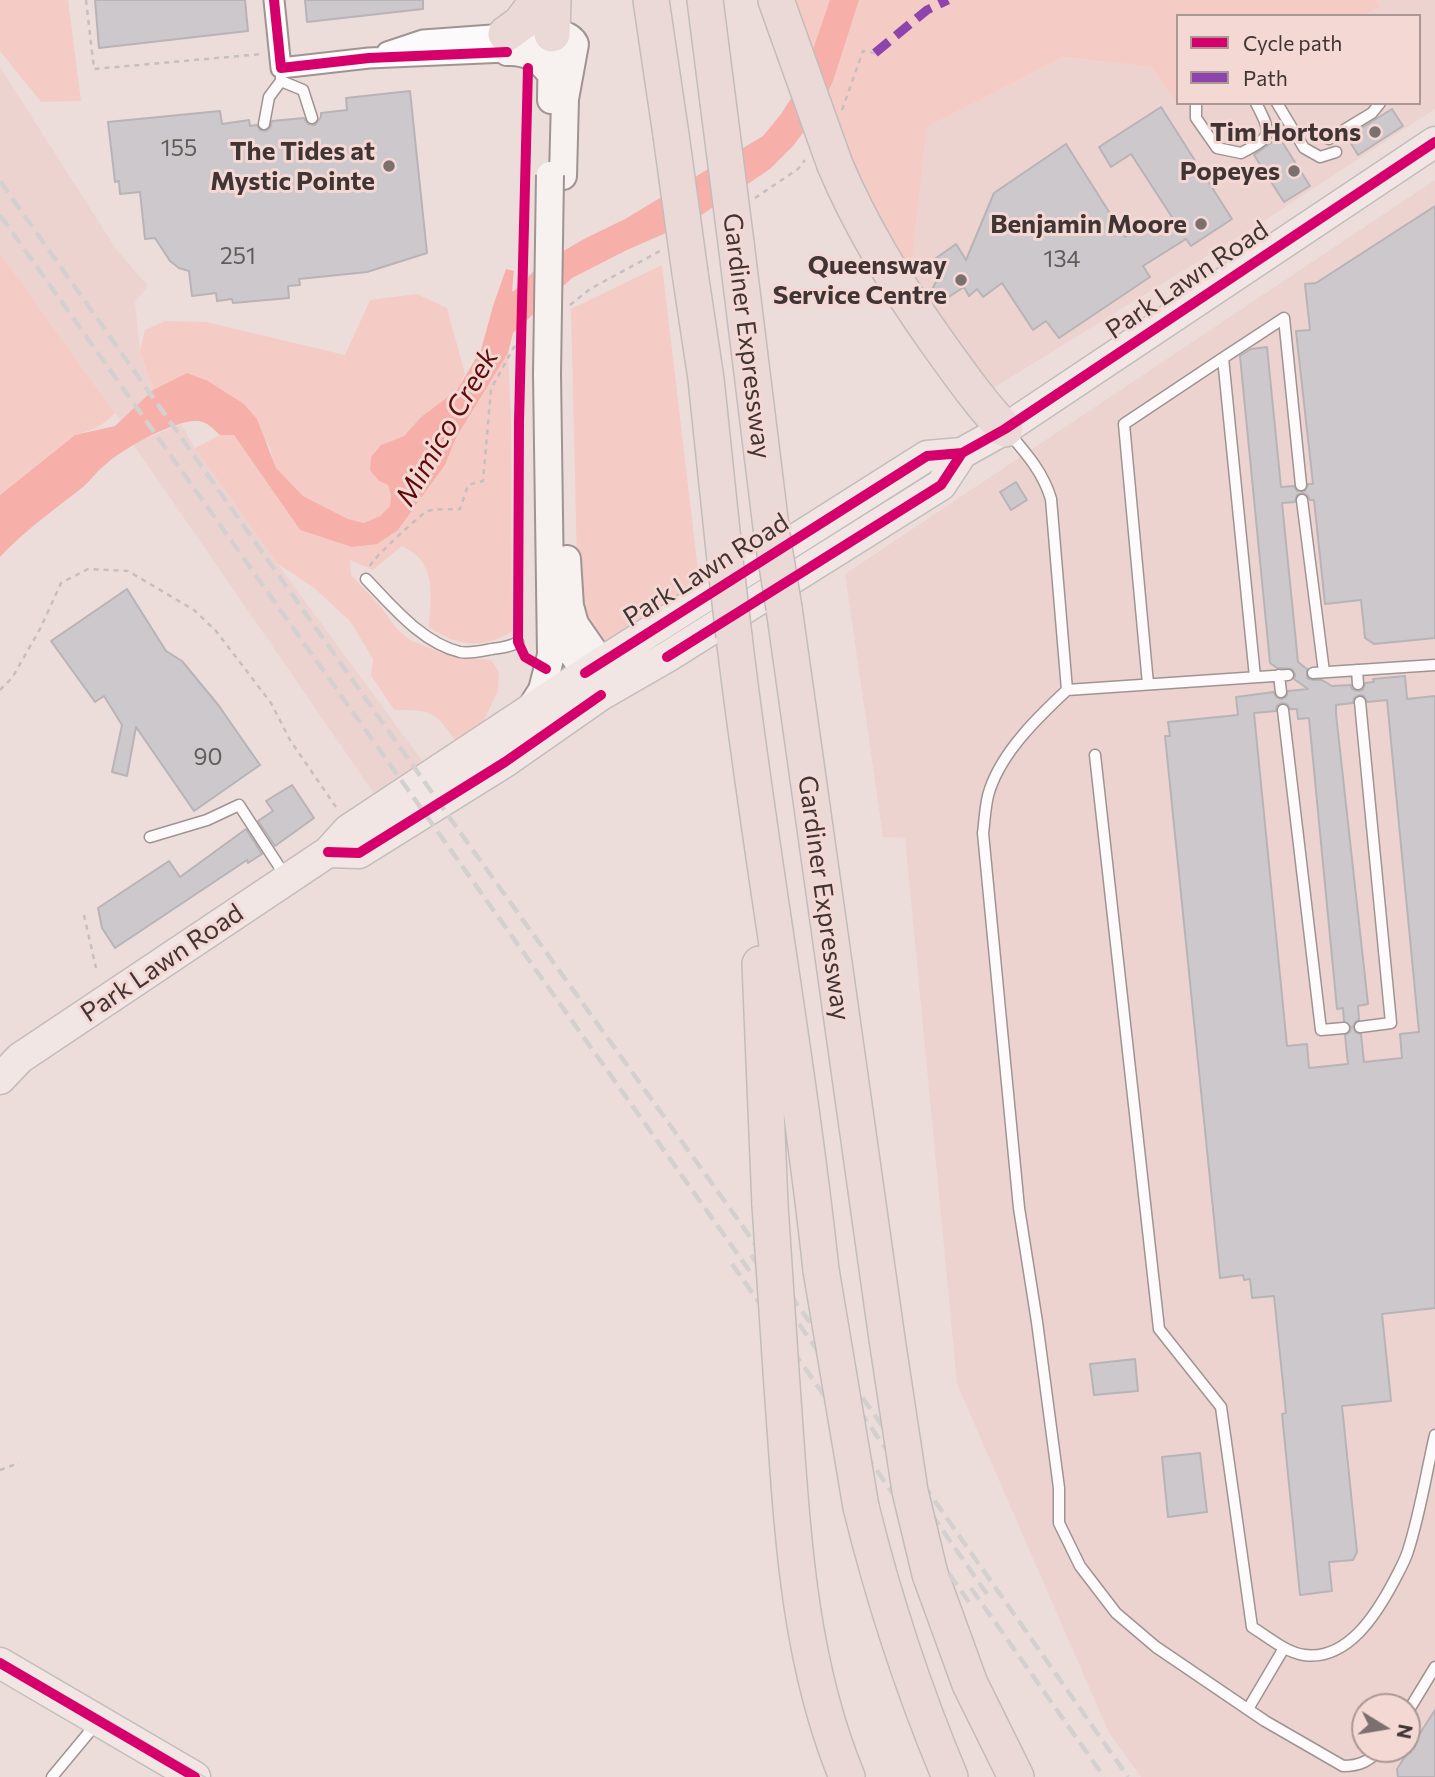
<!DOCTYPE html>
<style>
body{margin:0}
#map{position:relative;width:1435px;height:1777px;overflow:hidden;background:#ecdddb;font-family:Commissioner,sans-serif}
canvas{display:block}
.legend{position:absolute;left:1176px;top:14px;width:245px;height:91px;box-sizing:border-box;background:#f3d8d4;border:2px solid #ab9794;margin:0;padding:9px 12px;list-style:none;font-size:21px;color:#403534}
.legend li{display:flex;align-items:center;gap:14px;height:35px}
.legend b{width:35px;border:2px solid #ab9794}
.north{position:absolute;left:1351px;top:1693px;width:70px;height:70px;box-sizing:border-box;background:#f3d8d4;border:2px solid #ab9794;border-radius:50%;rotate:101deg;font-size:19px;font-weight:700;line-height:28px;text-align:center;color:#403534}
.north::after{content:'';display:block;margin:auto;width:24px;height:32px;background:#7c706e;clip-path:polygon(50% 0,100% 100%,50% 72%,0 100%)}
</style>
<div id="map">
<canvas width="1435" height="1777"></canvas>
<ul class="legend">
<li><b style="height:9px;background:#d6006c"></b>Cycle path</li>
<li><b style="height:9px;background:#8e44ad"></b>Path</li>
</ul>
<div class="north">N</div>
</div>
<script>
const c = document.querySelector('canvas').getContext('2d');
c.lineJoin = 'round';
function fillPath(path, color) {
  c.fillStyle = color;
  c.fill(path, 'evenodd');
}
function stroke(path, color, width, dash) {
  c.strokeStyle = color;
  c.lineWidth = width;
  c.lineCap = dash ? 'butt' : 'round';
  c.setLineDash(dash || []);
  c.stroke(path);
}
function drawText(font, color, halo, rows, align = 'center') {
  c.font = font + ' Commissioner,sans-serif';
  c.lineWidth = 6;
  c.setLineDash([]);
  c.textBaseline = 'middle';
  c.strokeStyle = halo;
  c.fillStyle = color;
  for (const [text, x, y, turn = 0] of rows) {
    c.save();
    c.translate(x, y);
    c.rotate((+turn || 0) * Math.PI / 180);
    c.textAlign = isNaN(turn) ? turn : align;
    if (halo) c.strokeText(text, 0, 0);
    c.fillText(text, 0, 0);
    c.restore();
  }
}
fillPath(new Path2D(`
 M1377 0H1435V109L1259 224 987 392 911 270 927 127 1064 57 1151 67 1178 103H1419V16H1362L1381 7Z
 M0 67 116 249 148 286 135 302 140 351 153 390 121 421 0 253Z
 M1435 180V1777H1141L1109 1733 957 1384 905 838 883 837 845 574ZM1365 1707H1407V1749H1365Z
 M181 424 195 448 277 563 423 762 375 795 133 444Z`), '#edd3cf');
fillPath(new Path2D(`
 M0 0H68L81 101 41 102 0 51Z
 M793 0H1377L1381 7 1362 16H1178L1176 101 1151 67 1064 57 927 127 911 270 863 191Z
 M0 253 115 413C104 425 91 431 75 435L0 495Z
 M662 265 700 587 641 623 639 618 628 625 630 631 607 642 600 643 578 606 571 309Z
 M417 294 447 308 465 374 457 390 421 417 404 436 381 445 379 481 388 485 391 495 390 506 380 516 364 523 348 519 303 496 275 468 270 448 244 404 187 373 153 390 140 351 145 330 165 321 206 322 345 355 370 300Z
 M508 353 511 419 512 631C484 650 455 646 429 627 431 594 437 562 402 546L373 570 350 560 351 575 381 607 396 628 410 640 452 657 491 660 499 672 498 691 482 724 456 741C433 710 432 710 394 710L371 675 373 659 350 621 314 588 277 563 195 448 220 435H234L300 530 331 540 398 530 445 465 456 439Z`), '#f5cbc6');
fillPath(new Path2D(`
 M830 0H859L833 81 816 116 793 146 770 169 691 222 627 250 572 278 513 333 508 353 456 438 445 465 398 530 377 544 352 547 300 530 234 435H220C213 429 208 422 198 421 176 419 122 449 106 464 97 471 91 480 83 487 54 510 25 530 0 557V495L75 435 115 426 153 390 187 373 208 381 244 404 257 419 276 468 303 496 348 519 364 523 380 516 390 506 391 495 388 485 379 481 370 470 371 457 381 445 404 436 421 417 457 390 481 350 493 306 506 269 514 271 512 291H514L541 264 584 239 625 219 763 136 781 114 802 81Z`), '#f7b0a9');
const building = new Path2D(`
 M95 0H245L248 31 99 48Z
 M305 0H423V9L307 22Z
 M410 91 427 253 367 272 299 279 300 285 288 286 289 298 233 303 232 299 217 301 216 293 192 296 189 271 179 268 170 261 155 238 145 239 140 192 120 194 119 181 115 182 108 122 220 111 222 124 249 120 250 126 257 125 260 130 266 131 270 128 272 121 304 118 308 124 315 125 321 117V113L347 110 346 98Z
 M1161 107 1232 219 1191 246 1186 239 1143 266 1150 277 1059 338 1046 321 1033 330 1002 283 983 297 977 289 969 296 964 287 941 302 932 290 940 273 932 261 956 244 966 260 994 193 1066 144 1125 237 1146 224 1150 230 1172 217 1131 154 1111 167 1099 147Z
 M1392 109 1403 126 1358 155 1347 137Z
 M1279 137 1310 186 1284 202 1254 155Z
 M1435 206V638L1374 644 1365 638 1361 600 1325 604 1314 500H1310L1307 495 1302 493 1297 495 1295 502 1282 503 1298 662 1307 669V678L1313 680H1322L1332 686 1351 685 1352 689 1358 691 1363 690 1365 683 1374 682 1373 679 1405 676 1407 699 1435 696V1308L1382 1314 1391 1401 1342 1406 1357 1552 1353 1560 1329 1562 1332 1591 1300 1595 1282 1414 1286 1413 1274 1296 1252 1298 1250 1279 1244 1280 1243 1275 1220 1278 1165 736H1170L1168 722 1238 715 1236 697 1274 692 1276 697 1281 699 1286 697 1288 691 1308 689 1294 679 1295 674 1292 669 1277 668 1270 663 1240 356 1251 349 1267 347 1281 487 1294 486 1297 491H1305L1308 484H1313L1296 331 1310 330 1305 284 1316 283ZM1359 695 1364 696 1367 702 1387 700 1419 1032 1400 1034 1402 1058 1364 1062 1361 1034 1355 1032 1353 1027 1355 1022 1359 1020 1358 1006 1368 1004 1336 714V705L1353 703 1354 698ZM1281 703 1287 704 1290 709H1297L1298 719 1309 718 1337 1009 1343 1008 1344 1021 1351 1027 1350 1032 1345 1035 1348 1064 1309 1068 1307 1044 1287 1046 1254 713 1276 711 1277 706Z
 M1016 482 1027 500 1011 510 1000 492Z
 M127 589 166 651 182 661 219 706 260 765 194 811 136 727 127 776 112 772 122 725 104 696 95 702 51 641Z
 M292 785 314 818 275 846 258 821 273 811 266 801Z
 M246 829 262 854 248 863 247 860 115 948 102 928 98 908 169 861 180 877Z
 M1135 1359 1138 1391 1094 1395 1090 1364Z
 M1200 1453 1207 1512 1168 1517 1162 1457Z
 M1435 1710V1777H1398L1397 1769Z`);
fillPath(building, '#cdc8cb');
stroke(building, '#b8b3b6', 2);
const lane = new Path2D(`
 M281 81 303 90 312 118
 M1196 103V118L1217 148 1241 153C1273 137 1272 134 1256 103
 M1277 103 1304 148 1320 157 1336 152
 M264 124 269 97 281 81V68
 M1329 139 1372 113 1380 103
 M1223 358 1284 318 1301 485
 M1008 432C1026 453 1043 472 1051 499L1067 690
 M1302 500 1324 672
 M366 579C392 606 422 643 460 652 470 654 482 651 492 649 501 648 510 647 518 642
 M1357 670 1358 684
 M1313 673 1435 665
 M1279 675 1281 692
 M1288 675 1067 690C1038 717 1003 751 990 789 985 802 985 819 983 833L1019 1208 1037 1322 1059 1488V1523L1080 1566 1116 1613 1156 1647 1265 1721 1343 1766C1360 1766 1369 1761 1381 1749
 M1148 684 1124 424 1223 358 1255 677
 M1283 710 1321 1030 1344 1028
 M1095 755 1159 1329 1221 1407 1252 1627C1268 1637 1285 1652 1304 1655 1348 1661 1377 1613 1394 1581 1399 1571 1405 1561 1408 1551 1420 1514 1426 1474 1435 1435
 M150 837 207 820 239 805 286 877
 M1360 1027 1391 1023 1360 702
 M1248 1709 1284 1648
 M1407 1713 1435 1667
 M52 1777 96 1724`);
const street = new Path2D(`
 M274 0 281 68 369 58 507 52
 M387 52 423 40 506 34`);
const secondary = new Path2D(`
 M533 34C547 34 568 30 575 44L565 99 563 176
 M507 52C527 51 540 59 551 75
 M551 100 552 34
 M567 559 570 606 575 624 613 679
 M559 616 567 646 597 690
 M528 712 542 690 551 655 547 374`);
const primary = new Path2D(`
 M328 852 359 853 505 762 601 695 667 657 941 485 962 453
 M0 1079 20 1058 328 852 348 830 602 662 927 456 962 453 1005 429 1435 142
 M0 1663 195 1777`);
const highway = new Path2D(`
 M651 0 671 135
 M705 0 718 102
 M776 0 786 28
 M506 34 521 23 538 0
 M552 34 553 0
 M835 165C862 229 899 289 939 345 960 374 980 403 1005 429
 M736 243 772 535
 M690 273 706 379 725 560
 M784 608 887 1339
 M734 636C759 848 798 1058 821 1270
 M760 964 770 1205
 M782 1386C792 1519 796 1653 847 1777
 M861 1507C884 1600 913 1689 950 1777
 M930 1574 970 1684 1016 1777`);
stroke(lane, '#9f9492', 13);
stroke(street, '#9f9492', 23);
stroke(secondary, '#9f9492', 30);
stroke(primary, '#c3bcbb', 33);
stroke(highway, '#c3bcbb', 38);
stroke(new Path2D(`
 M86 0 94 69 262 54
 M842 110 863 51 875 53
 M755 198 798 169 805 160
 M570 305 590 289 660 251
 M370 566C373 558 418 517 426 512 434 508 450 510 460 509L468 485 483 481 491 389 514 347 526 338
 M0 690 12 678 40 629 61 583 88 569 128 571 194 610 216 631 271 703 290 740 338 810
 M84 915 96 968
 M0 1470 19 1463`), '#c5bfbf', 2.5, [5, 5]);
stroke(lane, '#fcfafa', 10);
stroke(street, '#fcfafa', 19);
stroke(secondary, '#f7f1ef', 26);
stroke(primary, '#f2e6e5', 30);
stroke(highway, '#ebd9d7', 35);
stroke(new Path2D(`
 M0 1658 205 1777`), '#d4d0d0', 2);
stroke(new Path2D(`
 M0 181 467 842 736 1217 1128 1777
 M0 215 751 1273
 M751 1255 987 1594
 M732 1264 971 1605
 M971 1588 1104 1777`), '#d4d0d0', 4.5, [14, 7]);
const secondaryBridge = new Path2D(`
 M547 374 550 175`);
const highwayBridge = new Path2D(`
 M786 28 835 165
 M718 102 736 243
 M671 135 690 273
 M772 535 784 608
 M725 560 734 636
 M770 1205 782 1386
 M821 1270 861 1507
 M887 1339 910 1491 930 1574`);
stroke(secondaryBridge, '#9f9492', 30, []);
stroke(highwayBridge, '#c3bcbb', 38, []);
stroke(secondaryBridge, '#f7f1ef', 26);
stroke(highwayBridge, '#ebd9d7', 35);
stroke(new Path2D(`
 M875 53 927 10 948 0`), '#8e44ad', 9, [18, 9]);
stroke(new Path2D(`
 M274 0 281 68 369 58 507 52
 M528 68 519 421 518 642 525 657 546 669
 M667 657 941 485 962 453
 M585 673 927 456 962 453 1005 429 1435 142
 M328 852 359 853 505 762 601 695
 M0 1663 195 1777`), '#d6006c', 10);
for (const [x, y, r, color] of [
 [1375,132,7,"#7c706e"],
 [389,166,7,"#7c706e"],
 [1294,171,7,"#7c706e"],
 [1201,224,7,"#7c706e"],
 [961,280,7,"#7c706e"]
]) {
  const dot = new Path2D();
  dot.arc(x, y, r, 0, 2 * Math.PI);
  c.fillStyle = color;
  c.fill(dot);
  stroke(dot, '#f3d8d4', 2.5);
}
drawText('23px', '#635a5a', null, [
 ["155",179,148],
 ["251",238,256],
 ["134",1062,259],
 ["90",208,757]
]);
drawText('bold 26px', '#403534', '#f3d8d4', [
 ["Tim Hortons",1361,132],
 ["The Tides at",375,151],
 ["Mystic Pointe",375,181],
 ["Popeyes",1280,171],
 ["Benjamin Moore",1187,224],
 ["Queensway",947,265],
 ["Service Centre",947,295]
], 'right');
drawText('26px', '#403534', '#f3d8d4', [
 ["Park Lawn Road",1187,280,-34],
 ["Gardiner Expressway",747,336,83],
 ["Park Lawn Road",706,570,-32],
 ["Gardiner Expressway",824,898,82],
 ["Park Lawn Road",162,963,-34]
]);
drawText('italic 28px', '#5e0b0b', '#f3d8d4', [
 ["Mimico Creek",447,427,-60]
]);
</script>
